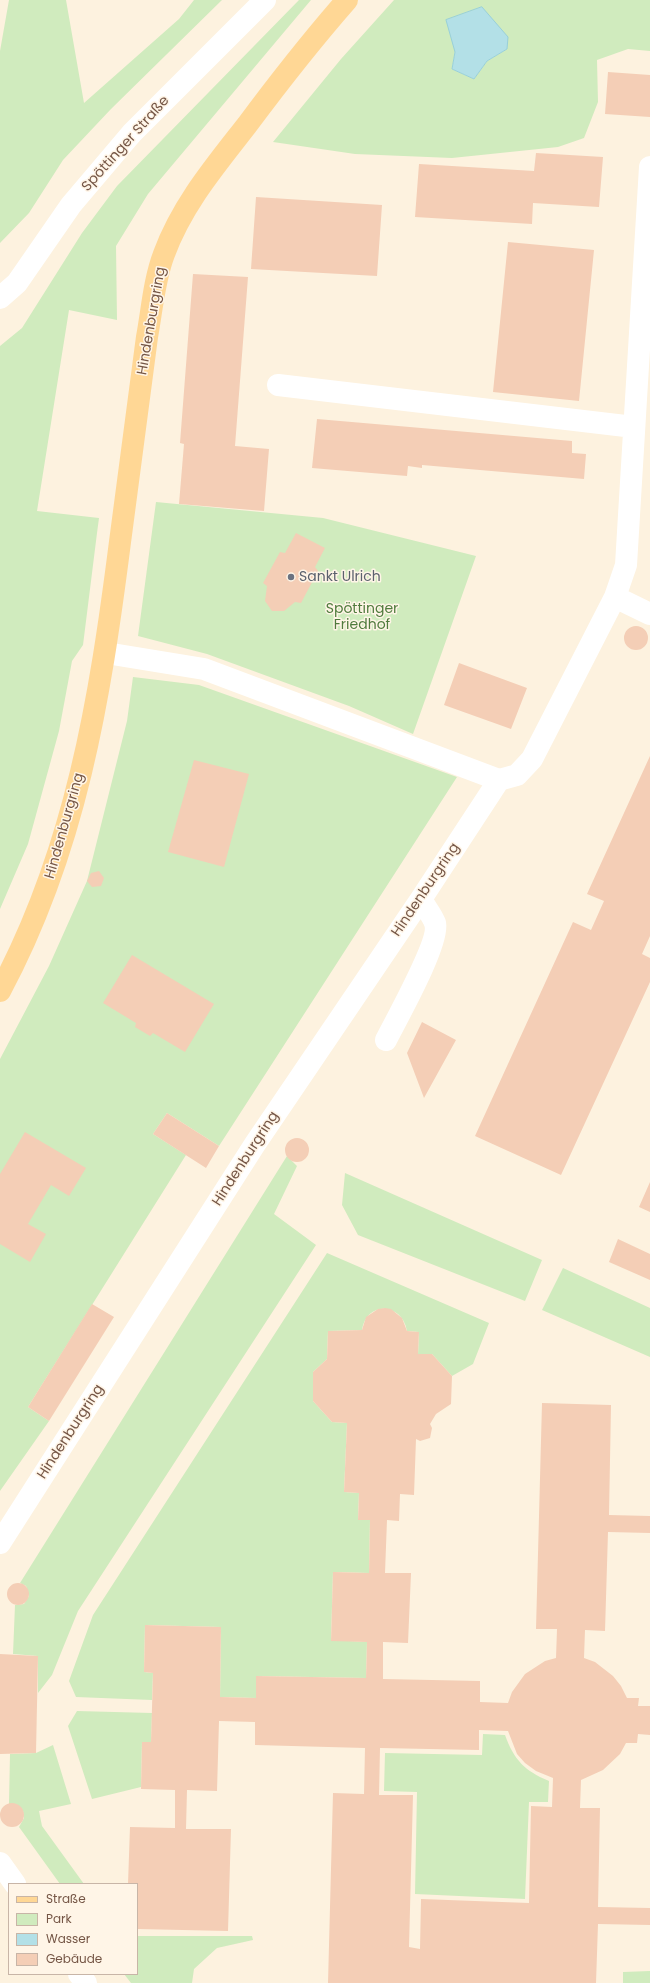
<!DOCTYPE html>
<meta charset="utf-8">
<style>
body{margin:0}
#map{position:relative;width:650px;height:1983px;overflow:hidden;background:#fdf2df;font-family:Poppins,sans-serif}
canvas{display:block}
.legend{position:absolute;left:8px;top:1883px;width:130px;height:92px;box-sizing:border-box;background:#fff5e7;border:1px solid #c8b5a7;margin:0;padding:5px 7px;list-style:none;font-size:12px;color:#755646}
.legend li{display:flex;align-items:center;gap:8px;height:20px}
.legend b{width:20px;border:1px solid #c8b5a7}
</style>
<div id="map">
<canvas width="650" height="1983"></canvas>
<ul class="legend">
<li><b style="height:5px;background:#ffd795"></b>Straße</li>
<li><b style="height:11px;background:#d0ebbe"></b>Park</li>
<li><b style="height:11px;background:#b3e0e7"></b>Wasser</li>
<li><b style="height:11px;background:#f4ceb6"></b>Gebäude</li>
</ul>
</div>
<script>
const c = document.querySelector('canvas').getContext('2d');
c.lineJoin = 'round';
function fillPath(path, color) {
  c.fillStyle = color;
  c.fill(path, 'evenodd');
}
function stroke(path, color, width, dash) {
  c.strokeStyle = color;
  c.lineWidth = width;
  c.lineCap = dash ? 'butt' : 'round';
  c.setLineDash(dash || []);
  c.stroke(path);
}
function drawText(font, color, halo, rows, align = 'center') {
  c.font = font + ' Poppins,sans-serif';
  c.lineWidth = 3;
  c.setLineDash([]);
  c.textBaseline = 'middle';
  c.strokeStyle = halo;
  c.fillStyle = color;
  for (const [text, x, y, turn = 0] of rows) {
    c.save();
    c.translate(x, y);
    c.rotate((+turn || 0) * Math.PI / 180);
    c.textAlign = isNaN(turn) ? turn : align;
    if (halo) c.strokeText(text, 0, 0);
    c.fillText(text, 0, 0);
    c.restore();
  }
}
fillPath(new Path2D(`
 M9 0H66L84 103 179 19 194 0H222L111 109 63 160 29 213 0 243V51Z
 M299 0H311L148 194 116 246 117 320 69 310 37 511 99 518 97 533 83 645 72 661 59 731 28 844 0 909V346L22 328 82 233 117 186Z
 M394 0H650V51L628 49 597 60 598 102 584 138 558 147 452 158 355 154 273 142 341 59ZM507 49 487 61 474 79 452 69 455 52Z
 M156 502 323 518 476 556 413 734 349 706 207 654 138 636Z
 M133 677 199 685 457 777 219 1146 167 1113 153 1134 186 1155 28 1407 49 1421 0 1491V1059L49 966 87 881 127 721Z
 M287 1156 297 1166 274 1214 316 1245 78 1611 52 1675 38 1693V1656L13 1654 15 1605 24 1604 29 1596 26 1586 20 1583Z
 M345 1173 542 1260 525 1301 358 1235 342 1205Z
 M327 1253 489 1323 473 1364 452 1376 432 1354H418L419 1332 407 1331C402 1302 366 1301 362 1330L328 1331 327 1359 313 1372V1401L332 1422 347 1423 344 1492 359 1493 358 1519 370 1520 369 1573 333 1572 331 1640 367 1642 366 1678 257 1676 256 1698 220 1697 221 1627 145 1625 144 1672 153 1673 152 1700 76 1697 69 1681 93 1615Z
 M563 1268 650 1308V1357L542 1310Z
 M77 1711 152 1713 151 1742H142L141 1787 92 1799 68 1726Z
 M483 1734 505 1735C514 1760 525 1771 549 1781L548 1802H529L525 1899 415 1894 417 1792 384 1791 385 1753 482 1755Z
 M53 1745 71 1804 39 1811 42 1826 84 1884H60L19 1827 24 1818 23 1811 16 1804H9L10 1754 36 1753Z
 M137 1936H252L253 1940 217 1948 194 1969 192 1983H131L124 1974H137Z
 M650 1971V1983H623V1972Z`), '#d0ebbe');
const water = new Path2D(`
 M482 7 508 37 507 49 487 61 474 79 452 69 455 52 446 20Z`);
fillPath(water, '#b3e0e7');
stroke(water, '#99d0d9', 1);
fillPath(new Path2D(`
 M608 72 650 75V117L605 114Z
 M536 153 603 157 599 207 533 203 532 224 415 217 419 164 534 171Z
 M256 197 382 205 377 276 251 269Z
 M508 242 594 250 579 401 493 392Z
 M193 274 248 277 235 446 269 449 264 511 179 504 184 444 180 443Z
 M317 419 572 441V453L586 454 584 479 422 465V468L408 466 407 476 312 468Z
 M296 533 325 548 315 567 318 571 301 603 295 602 284 611H272L265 601 267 586 263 583 280 552 285 553Z
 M624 638a12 12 0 1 1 24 0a12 12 0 1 1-24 0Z
 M459 663 527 688 511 729 444 705Z
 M650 756V936L642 954 650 958V982L561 1175 475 1136 573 922 591 930 604 901 587 894Z
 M194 760 249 774 224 867 168 852Z
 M99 871 104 878 101 886 92 887 87 881 91 873Z
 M132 955 214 1004 185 1052 153 1033 150 1036 135 1027 136 1023 103 1003Z
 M422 1022 456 1040 424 1098 407 1053Z
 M167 1113 219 1146 206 1168 153 1134Z
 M25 1132 86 1168 69 1196 51 1185 28 1224 46 1234 30 1262 0 1244V1174Z
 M285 1150a12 12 0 1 1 24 0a12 12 0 1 1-24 0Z
 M650 1182V1212L639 1207Z
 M618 1239 650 1254V1280L609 1262Z
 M92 1304 114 1317 49 1421 28 1407Z
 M385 1308 391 1309 402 1318 407 1331 419 1332 418 1354H432L452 1376 451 1404 436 1414 430 1424 432 1428 430 1438 420 1441 416 1439 414 1495 400 1494 399 1521 387 1520 385 1573H411L408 1643 383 1642V1679L480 1681V1702L508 1703 512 1692 525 1674 545 1661 556 1658 557 1629H536L542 1403 611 1405 609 1515 650 1516V1533L608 1532 605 1631 585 1630 584 1658 595 1662 613 1676 621 1686 627 1698H639L638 1706H650V1735L638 1734 637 1743H626L620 1754 603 1770 581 1780 580 1808H600L598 1907 650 1908V1925L598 1924 596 1983H328L333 1793 364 1794 365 1748 255 1745V1722L219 1721 217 1791 187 1790 186 1829H231L228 1931 137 1929V1884H128L130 1827 175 1828V1790L141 1789 142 1742H151L153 1673 144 1672 145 1625 221 1627 220 1697 256 1698V1676L366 1678 367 1642 331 1641 333 1572 369 1573 370 1520H358L359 1493 344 1492 347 1423 332 1422 313 1401V1372L327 1359 328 1331 362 1330 366 1317 378 1309ZM479 1730 508 1731 517 1754 525 1763 536 1771 553 1778 552 1807 531 1806 529 1903 421 1899 420 1949 409 1947 413 1795H379L380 1748 479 1750Z
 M7 1594a11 11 0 1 1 22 0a11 11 0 1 1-22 0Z
 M0 1654 38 1656 36 1753 0 1754Z
 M0 1815a12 12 0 1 1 24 0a12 12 0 1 1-24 0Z`), '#f4ceb6');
stroke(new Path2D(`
 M0 298 17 283 71 205 132 133 265 0
 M278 385 634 427
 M615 597 650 614
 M106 653 204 669 499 780 517 775 532 759 615 597 626 565 650 167
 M386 1040C396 1020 441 940 435 923 432 915 425 907 421 899
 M0 1543 255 1144 421 899 499 780
 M0 1863 15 1884
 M79 1974 86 1983`), '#fff', 22);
stroke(new Path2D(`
 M0 991C76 849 100 699 120 542 129 474 138 406 147 337 152 310 154 280 164 254 182 205 215 166 247 125 279 82 312 40 347 0`), '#ffd795', 22);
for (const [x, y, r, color] of [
 [291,577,4,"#6b7280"]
]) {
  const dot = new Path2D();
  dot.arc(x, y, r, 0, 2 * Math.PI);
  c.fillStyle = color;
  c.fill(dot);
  stroke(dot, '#fff5e7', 1.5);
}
drawText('14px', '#755646', '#fff5e7', [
 ["Spöttinger Straße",126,144,-48],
 ["Hindenburgring",152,321,-80],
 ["Hindenburgring",65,826,-74],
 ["Hindenburgring",426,890,-56],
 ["Hindenburgring",246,1159,-57],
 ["Hindenburgring",71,1432,-57]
]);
drawText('14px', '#5b616d', '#fff5e7', [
 ["Sankt Ulrich",299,577]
], 'left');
drawText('14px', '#507b3d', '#fff5e7', [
 ["Spöttinger",362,609],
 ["Friedhof",362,625]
]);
</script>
